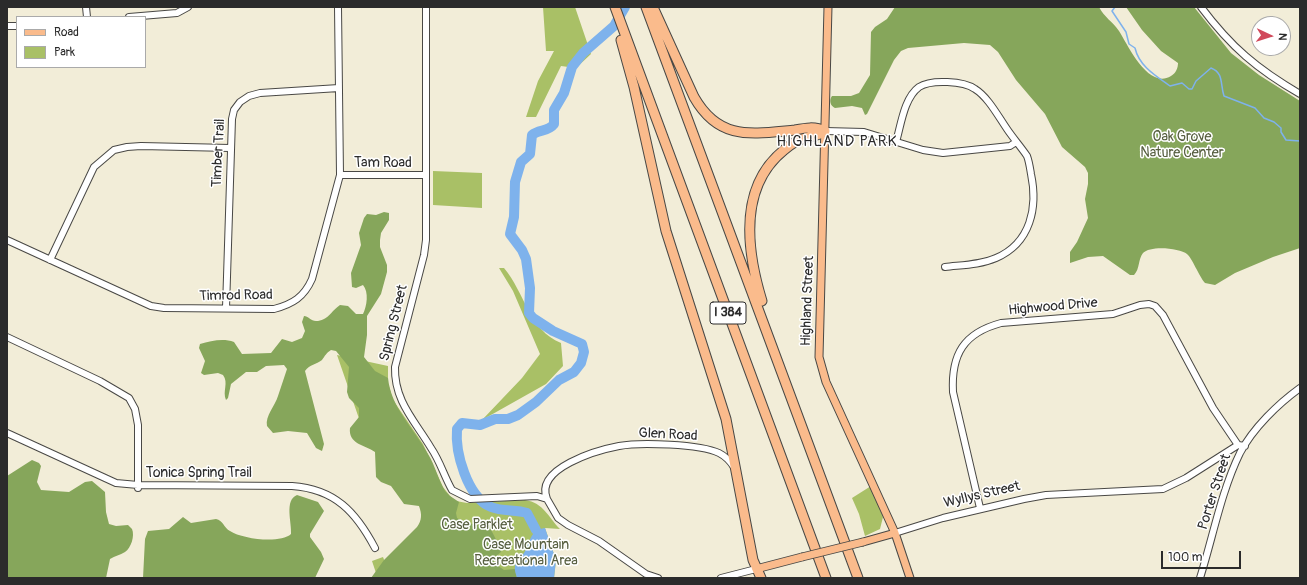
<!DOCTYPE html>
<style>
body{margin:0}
#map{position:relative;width:1307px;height:585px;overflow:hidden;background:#f2edd8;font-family:Pangolin,sans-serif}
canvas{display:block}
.frame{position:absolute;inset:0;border:8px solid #2b2b2b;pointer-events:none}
.legend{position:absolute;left:16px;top:16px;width:130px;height:52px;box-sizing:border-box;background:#fff;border:1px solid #aaa;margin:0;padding:5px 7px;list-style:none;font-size:12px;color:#2b2b2b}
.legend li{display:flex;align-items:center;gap:8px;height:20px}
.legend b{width:20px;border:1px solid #aaa}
.north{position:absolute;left:1251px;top:16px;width:40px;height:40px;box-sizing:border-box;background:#fff;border:1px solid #aaa;border-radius:50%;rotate:94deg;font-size:11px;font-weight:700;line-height:16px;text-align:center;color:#2b2b2b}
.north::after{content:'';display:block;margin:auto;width:14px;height:18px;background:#d1495b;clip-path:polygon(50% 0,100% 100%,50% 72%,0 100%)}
.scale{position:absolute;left:1161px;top:551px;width:80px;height:18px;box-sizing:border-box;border:2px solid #2b2b2b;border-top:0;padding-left:5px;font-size:12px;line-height:14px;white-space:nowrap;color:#2b2b2b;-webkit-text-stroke:3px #fff;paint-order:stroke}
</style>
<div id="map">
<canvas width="1307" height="585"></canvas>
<div class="frame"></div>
<ul class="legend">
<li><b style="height:5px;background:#fabb8c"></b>Road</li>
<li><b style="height:11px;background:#a9c066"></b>Park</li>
</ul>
<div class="north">N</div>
<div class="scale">100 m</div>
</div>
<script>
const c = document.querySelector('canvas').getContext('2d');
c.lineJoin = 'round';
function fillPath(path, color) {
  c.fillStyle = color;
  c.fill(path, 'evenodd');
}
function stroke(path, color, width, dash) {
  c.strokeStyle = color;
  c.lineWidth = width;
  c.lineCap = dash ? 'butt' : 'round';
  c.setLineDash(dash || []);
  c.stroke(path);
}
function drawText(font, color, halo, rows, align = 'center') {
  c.font = font + ' Pangolin,sans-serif';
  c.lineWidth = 3;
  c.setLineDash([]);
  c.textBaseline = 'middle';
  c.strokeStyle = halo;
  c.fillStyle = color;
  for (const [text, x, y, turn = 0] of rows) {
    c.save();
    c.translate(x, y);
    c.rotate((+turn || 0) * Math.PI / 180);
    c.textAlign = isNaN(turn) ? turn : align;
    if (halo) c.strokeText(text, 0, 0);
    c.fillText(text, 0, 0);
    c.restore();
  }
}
fillPath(new Path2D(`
 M543 7H575L591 54 576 68 561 66 536 117H526L538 81 554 51H546Z
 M433 171 482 173V208L433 205Z
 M499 268H504C525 293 529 330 561 343L563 366 546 384 482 420 522 378 540 354 513 291Z
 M337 355 388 366V383L393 400 423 444 443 487 450 496 456 501 467 503 525 500C544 503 548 517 560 529L545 528 556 560 554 578H374L377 576 372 561 383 557 386 565 445 540 364 433Z
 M871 486 883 517 880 529 865 536 859 514 852 498Z`), '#a9c066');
fillPath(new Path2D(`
 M895 7H1099C1104 17 1113 22 1119 31 1128 45 1148 90 1171 76 1176 73 1178 68 1178 63L1161 51 1142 30 1126 7H1194L1231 53 1259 75 1300 101V248L1273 257 1235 273 1215 285 1205 283C1199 276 1192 258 1187 254 1180 248 1150 245 1143 253 1138 259 1140 269 1134 275H1130L1103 256 1088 257 1070 263V252L1077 242 1088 218 1085 199 1088 184V173L1085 167 1062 147 1045 114 1016 80 998 52 990 45 964 43 908 48 901 51 894 60 867 114 865 115 862 108 852 106 835 108C830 106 829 100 832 96H851L859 93 870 75 871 32 875 27 887 19Z
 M384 212 389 213V220L381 233 380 240V247L387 265V272L381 294 367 316V335L364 357 375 371 388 378C391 408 414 428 428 454 435 465 438 479 445 491L450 496 459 502 456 513 457 518 466 523 489 526 501 549V552L495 557 494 563 504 570 515 569 517 578H371L384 560 417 527C422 520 422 514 419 506L404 504 391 486 381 482 376 477 375 452C365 445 348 444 350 428L359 417V408L349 398 347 392 349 367 336 351 331 350C326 353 325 356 322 360 316 365 310 364 305 371L324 444 322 451 316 448 307 433 288 431 273 433 267 426C265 416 275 406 278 396 281 387 284 378 287 369L284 365 266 366 257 372H246L231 384 228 398 226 400C222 391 229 383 223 375L218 373 204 375 201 373 205 361 199 348 200 344C211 341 223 338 234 342L242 354 271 353 282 339 292 342 302 338 305 331 302 322 304 316C308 316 311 321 316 321 328 321 331 311 340 305L348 306 356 314H363C367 306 369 292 363 285L356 288 352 287 351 273 361 245 359 233 364 218 367 214 376 215Z
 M32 460 39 463 41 466 37 482 41 490 69 492 85 482 92 481 105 492 106 512 109 524 116 526 128 525 132 529C135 536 131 548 125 552 120 555 115 556 110 559L106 578H7V476Z
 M297 495 318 502 324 511 310 534V537L321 552 324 559 315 578H143L145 539 148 531 169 529 183 517 191 523 216 519C223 520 224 528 230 531 242 539 280 544 291 534 292 523 284 500 297 495Z`), '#86a65b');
fillPath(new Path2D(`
 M545 528 556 560 554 578H517C516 574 514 570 515 566 516 560 521 557 524 553 531 542 529 530 545 528Z`), '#7eb2ec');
stroke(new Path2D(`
 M1115 7 1112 11 1126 32 1129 44 1135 48C1139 66 1156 76 1170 86L1182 83 1189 89H1192L1196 81 1211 68C1224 73 1220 84 1224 96L1255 108 1264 118 1274 122 1281 128V132L1286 140 1300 141
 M1117 7H1118`), '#7eb2ec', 1.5);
stroke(new Path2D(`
 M536 530 527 513C516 509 503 512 491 507 467 497 455 452 457 429L462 423 480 425 495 419H508L518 415 536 402 559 380 574 372 581 363 584 352 582 344 553 331 533 318 529 313 530 288 526 259 522 250 510 234 514 217 515 182 521 162 530 154 532 135C539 129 548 132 554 124V110L564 93 572 67 583 53 614 26 625 7`), '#7eb2ec', 10);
const minor = new Path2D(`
 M86 7 87 17
 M426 7V240L424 255 395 367C394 401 415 421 431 448 440 461 444 476 452 490L470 499 537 496 547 499 558 518 568 525 599 541 646 574 658 578
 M1201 7C1231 47 1257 69 1300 94
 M129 17 177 13 188 7
 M7 26H17
 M825 131 864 132 923 150 943 153 1010 146 1016 142
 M896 142C901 125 904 98 919 87 931 79 964 81 975 89 988 97 998 116 1007 129 1013 138 1021 147 1027 156 1029 161 1030 168 1031 174 1038 207 1031 243 996 258 980 265 962 265 945 267
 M340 175H426
 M7 240 151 306 164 308 274 309C293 304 304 297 312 279L340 175 338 7
 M50 260 94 167 114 150 127 147 141 146 230 148
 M226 308 232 119 234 110 240 102 249 96 260 93 339 88
 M7 337 100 381 129 398 135 409 138 425V488
 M7 433 116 483 138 485 292 486C335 489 356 512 375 548
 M547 499C534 468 598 450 619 446 640 442 700 444 719 453 725 456 730 461 734 467
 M980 508 953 392C951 354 964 333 1001 323L1113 314 1140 305 1149 304 1155 306 1163 315 1213 408 1238 445
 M895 533 943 518 1024 499 1046 495 1163 489 1186 478 1238 445 1245 446
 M721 578 756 569
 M1200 578C1213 537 1221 492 1240 453 1253 428 1278 404 1300 388`);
const major = new Path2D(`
 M828 7 819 357 826 382 895 533 910 578
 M863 542 895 533
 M756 569 802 557`);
const highway = new Path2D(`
 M615 7 826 578
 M646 7 858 578
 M653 7 694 97C719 141 751 134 795 130 805 128 815 126 825 131 818 136 812 136 805 138 797 140 790 145 784 150 738 187 747 252 762 301
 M621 40 634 87 666 231 726 419 753 560 761 578`);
stroke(minor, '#494845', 8);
stroke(major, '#494845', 9);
stroke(highway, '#494845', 11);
stroke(minor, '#fff', 6);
stroke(major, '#fabb8c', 7);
stroke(highway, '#fabb8c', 9);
const majorBridge = new Path2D(`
 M802 557 863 542`);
stroke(majorBridge, '#494845', 9, []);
stroke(majorBridge, '#fabb8c', 7);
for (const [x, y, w] of [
 [728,313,36]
]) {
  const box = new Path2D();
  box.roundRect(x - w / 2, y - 11, w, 22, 3);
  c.fillStyle = '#fff';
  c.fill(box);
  stroke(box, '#2b2b2b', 1);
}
drawText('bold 13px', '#2b2b2b', null, [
 ["I 384",728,313]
]);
drawText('14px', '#575f40', '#fff', [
 ["Oak Grove",1182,137],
 ["Nature Center",1182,153],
 ["Case Parklet",477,525],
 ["Case Mountain",526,545],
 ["Recreational Area",526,561]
]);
drawText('14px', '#2b2b2b', '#fff', [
 ["Timber Trail",219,153,-87],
 ["Tam Road",383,163],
 ["Timrod Road",236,296,-1],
 ["Highland Street",808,301,-88],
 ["Highwood Drive",1053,307,-5],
 ["Spring Street",394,323,-76],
 ["Glen Road",668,435,3],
 ["Tonica Spring Trail",199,473],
 ["Porter Street",1215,492,-72],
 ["Wyllys Street",982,495,-13]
]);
c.letterSpacing = '1px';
drawText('15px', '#2b2b2b', '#fff', [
 ["HIGHLAND PARK",837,142]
]);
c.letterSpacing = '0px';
</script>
